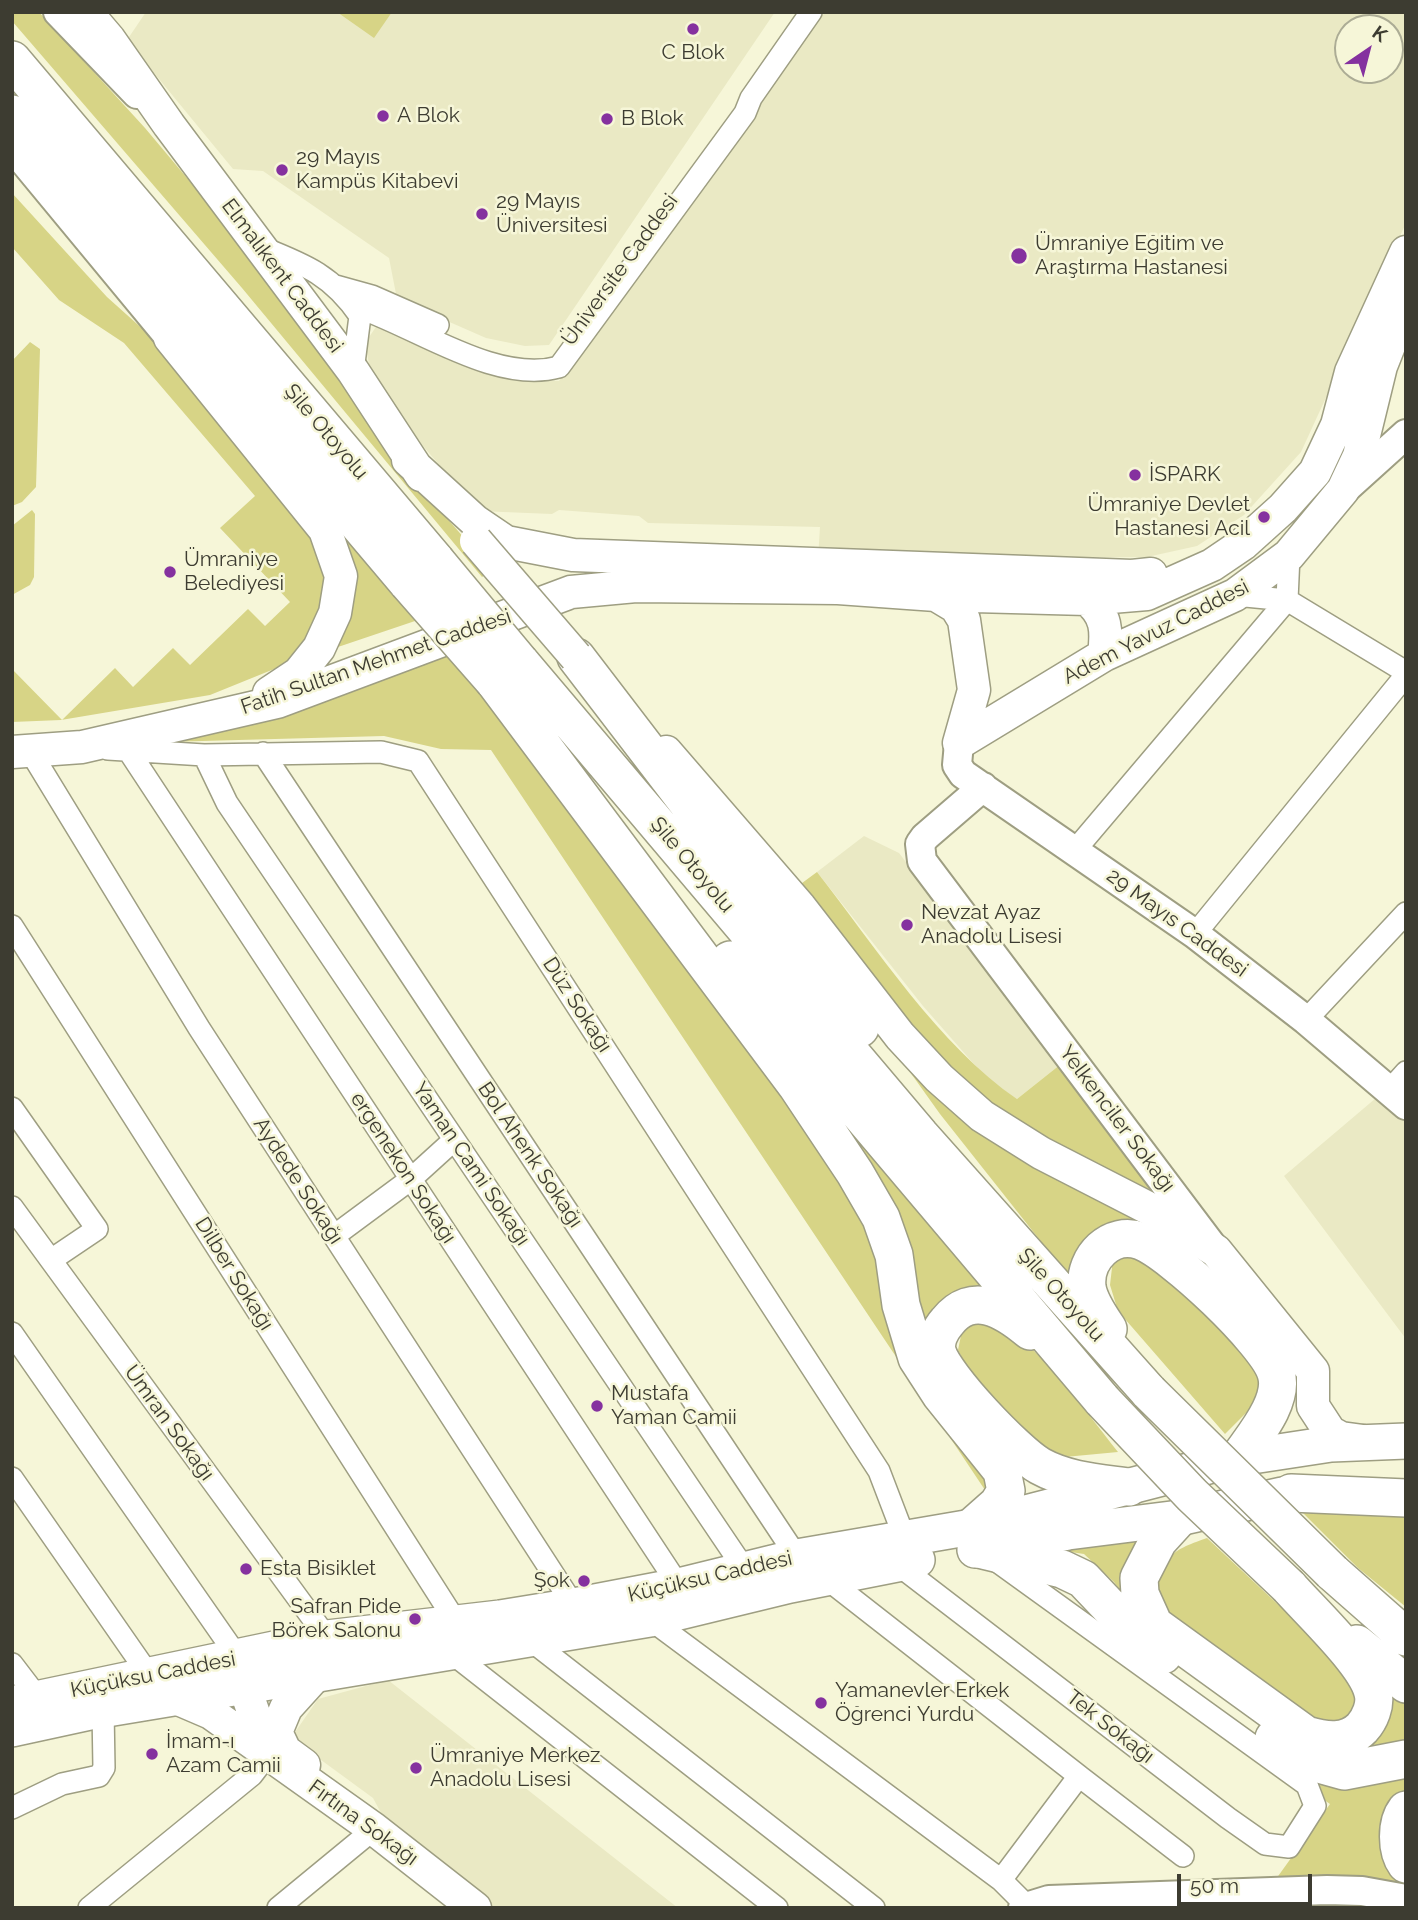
<!DOCTYPE html>
<meta charset="utf-8">
<style>
body{margin:0}
#map{position:relative;width:1418px;height:1920px;overflow:hidden;background:#f6f6d8;font-family:Raleway,sans-serif}
canvas{display:block}
.frame{position:absolute;inset:0;border:14px solid #3d3c31;pointer-events:none}
.north{position:absolute;left:1334px;top:14px;width:70px;height:70px;box-sizing:border-box;background:#f6f6d8;border:2px solid #acac95;border-radius:50%;rotate:35deg;font-size:19px;font-weight:700;line-height:28px;text-align:center;color:#3d3c31}
.north::after{content:'';display:block;margin:auto;width:24px;height:32px;background:#85319f;clip-path:polygon(50% 0,100% 100%,50% 72%,0 100%)}
.scale{position:absolute;left:1177px;top:1874px;width:135px;height:32px;box-sizing:border-box;border:4px solid #3d3c31;border-top:0;padding-left:9px;font-size:21px;line-height:24px;white-space:nowrap;color:#3d3c31;-webkit-text-stroke:5px #f6f6d8;paint-order:stroke}
</style>
<div id="map">
<canvas width="1418" height="1920"></canvas>
<div class="frame"></div>
<div class="north">K</div>
<div class="scale">50 m</div>
</div>
<script>
const c = document.querySelector('canvas').getContext('2d');
c.lineJoin = 'round';
function fillPath(path, color) {
  c.fillStyle = color;
  c.fill(path, 'evenodd');
}
function stroke(path, color, width, dash) {
  c.strokeStyle = color;
  c.lineWidth = width;
  c.lineCap = dash ? 'butt' : 'round';
  c.setLineDash(dash || []);
  c.stroke(path);
}
function drawText(font, color, halo, rows, align = 'center') {
  c.font = font + ' Raleway,sans-serif';
  c.lineWidth = 5;
  c.setLineDash([]);
  c.textBaseline = 'middle';
  c.strokeStyle = halo;
  c.fillStyle = color;
  for (const [text, x, y, turn = 0] of rows) {
    c.save();
    c.translate(x, y);
    c.rotate((+turn || 0) * Math.PI / 180);
    c.textAlign = isNaN(turn) ? turn : align;
    if (halo) c.strokeText(text, 0, 0);
    c.fillText(text, 0, 0);
    c.restore();
  }
}
fillPath(new Path2D(`
 M146 12H775L549 345 525 346 486 338 397 299 389 258 263 171 233 169 127 40Z
 M825 12H1406V223L1301 452 1244 515 1197 546 1147 557 818 559 820 527 648 523 639 516 559 510 552 514 479 511 423 446 370 369 365 343 380 321 522 379 559 381 622 289ZM1348 28H1390V70H1348Z
 M864 836 899 853 1061 1064 1017 1099 987 1079 923 1006 817 872Z
 M1376 1098 1406 1122V1339L1284 1176Z
 M388 1680 678 1908H495L387 1824 373 1798 291 1738 318 1699Z`), '#eae9c4');
fillPath(new Path2D(`
 M12 12H39L145 128 229 228 336 362 398 462 492 570 482 577 242 288 12 21Z
 M337 12H392L374 38Z
 M12 193 107 297 165 349 310 531 327 572 323 607 314 636 289 663 210 695 61 720 12 722V669L62 720 115 668 133 687 173 648 190 665 248 609 265 626 290 602 220 528 255 496 124 343 59 300 12 247Z
 M30 342 40 349 36 487 22 502 12 506V361Z
 M32 510 35 514 34 577 30 585 12 595V526Z
 M333 519 415 621 335 648Z
 M447 655 531 753 659 920 865 1213 989 1463 987 1493 491 750 441 749 384 736 166 742Z
 M817 872C874 945 940 1047 1017 1099L1061 1064 1170 1207 1050 1147 975 1095 898 1010 798 886Z
 M885 1037 1135 1216 1147 1229 1073 1282 940 1114Z
 M838 1112 993 1297 930 1360 862 1153Z
 M1125 1247 1197 1296 1266 1382 1253 1406 1225 1434 1118 1311 1110 1285 1113 1259Z
 M987 1314C1042 1347 1079 1403 1118 1452L1054 1458 973 1380 958 1350 963 1326Z
 M1406 1503V1607L1358 1568 1299 1509Z
 M1159 1535 1135 1611 1114 1582 1084 1554 1051 1549Z
 M1207 1538 1348 1670 1363 1709 1325 1735 1169 1617 1152 1594C1168 1555 1167 1552 1207 1538Z
 M1390 1689 1406 1700V1748L1332 1750Z
 M1406 1768V1787L1392 1815 1406 1885 1276 1879 1330 1804 1285 1773Z`), '#d7d486');
const minor = new Path2D(`
 M263 248C306 265 333 276 360 316L353 371
 M336 286 372 296 438 325
 M360 316 365 310C421 330 498 384 559 367L745 113 751 98 811 12
 M1289 555 1287 600 1406 672
 M1235 595 1287 600
 M108 749 204 755 381 752 418 761 879 1471 905 1539
 M128 750 679 1586
 M30 751 199 1028 574 1606
 M263 753 797 1557
 M204 755 227 803 745 1570
 M1076 849 1287 600
 M12 926 456 1622
 M1195 934 1406 675
 M1306 1020 1406 913
 M1388 1092 1406 1072
 M12 1108 97 1229 51 1260
 M12 1207 327 1638
 M334 1236 411 1179 454 1140
 M12 1333 239 1659
 M12 1478 149 1675
 M897 1564 1228 1818 1265 1844 1289 1847 1315 1806 1307 1785 998 1562
 M827 1579 1079 1776 1001 1880
 M650 1619 1001 1880 1026 1905
 M529 1639 874 1908
 M453 1654 777 1908
 M12 1664 38 1698
 M1079 1776 1183 1856
 M12 1808 62 1784 99 1776 104 1768 103 1710
 M89 1908 252 1775 268 1754
 M278 1908 374 1829`);
const tertiary = new Path2D(`
 M58 12 137 94
 M12 147 170 338
 M1345 489 1406 434
 M959 743 957 765 963 774 1195 934 1306 1020 1406 1105
 M983 787 925 837 920 844 922 861 1212 1246
 M1023 1908 1049 1900 1327 1890 1362 1891 1406 1899`);
const secondary = new Path2D(`
 M86 12 109 39 169 125 353 371 421 475
 M170 338 325 530 341 576 335 613 319 648 299 673 269 693
 M408 460 475 521 506 542 573 555 1132 576 1151 574
 M936 595 956 607 964 620 974 690 959 743
 M1087 599C1107 615 1107 631 1104 655
 M959 743 1104 655 1235 595 1289 555 1343 490 1359 456 1381 366 1406 303
 M12 752 82 747 277 702 571 592 636 586 838 588 936 595 1087 599 1147 594 1212 565 1243 544 1283 508 1315 472 1337 425 1351 372 1406 252
 M666 752 800 907 900 1036 939 1078 982 1116 1041 1153 1152 1210 1216 1251 1313 1371V1406L1330 1432 1341 1438 1363 1441
 M245 1688 268 1754
 M176 1698 211 1713 374 1829 475 1908
 M304 1765 285 1751 276 1732 286 1708 315 1676`);
const primary = new Path2D(`
 M975 1550 1068 1532 1179 1518 1282 1495
 M12 1704 327 1638 500 1618 574 1606 679 1586 797 1557 972 1527 1239 1458 1331 1444 1406 1441
 M12 1729 95 1711 650 1619 790 1585 917 1560`);
const trunk = new Path2D(`
 M12 60 436 561
 M12 114 408 583
 M576 657 860 1028
 M520 662 920 1135 1149 1392
 M494 681 797 1086 855 1173 881 1218 894 1255 901 1305 917 1358 941 1395 1002 1471 1006 1491 998 1504 972 1527
 M730 960 1102 1400
 M1108 1329C1100 1317 1089 1302 1087 1287 1084 1258 1111 1230 1141 1241 1171 1252 1267 1342 1276 1373 1285 1401 1253 1437 1239 1458
 M1030 1331C1004 1309 972 1290 947 1322 940 1330 935 1341 937 1351 943 1376 1017 1453 1040 1466 1067 1481 1100 1483 1129 1487
 M1291 1493 1406 1498
 M1179 1518 1158 1541 1139 1578 1140 1594 1154 1625 1306 1735C1326 1741 1346 1744 1362 1728 1370 1719 1376 1705 1373 1693 1367 1664 1310 1611 1289 1587
 M979 1549 1062 1569 1083 1579 1120 1618 1163 1655
 M1332 1572 1406 1637
 M1357 1644 1406 1684
 M1274 1738 1301 1759 1344 1771 1406 1759
 M1406 1810C1396 1823 1396 1850 1406 1864`);
stroke(minor, '#9e9e82', 24);
stroke(tertiary, '#9e9e82', 32);
stroke(secondary, '#9e9e82', 35);
stroke(primary, '#9e9e82', 38);
stroke(trunk, '#9e9e82', 40);
stroke(minor, '#fff', 21);
stroke(tertiary, '#fff', 28);
stroke(secondary, '#fff', 32);
stroke(primary, '#fff', 35);
stroke(trunk, '#fff', 37);
const secondaryBridge = new Path2D(`
 M476 541 576 657`);
const trunkBridge = new Path2D(`
 M436 561 520 662
 M408 583 494 681
 M1149 1392 1332 1572
 M1102 1400 1192 1495 1289 1587`);
stroke(secondaryBridge, '#9e9e82', 35, []);
stroke(trunkBridge, '#9e9e82', 40, []);
stroke(secondaryBridge, '#fff', 32);
stroke(trunkBridge, '#fff', 37);
for (const [x, y, r, color] of [
 [693,29,7,"#85319f"],
 [383,116,7,"#85319f"],
 [607,119,7,"#85319f"],
 [282,170,7,"#85319f"],
 [482,214,7,"#85319f"],
 [1019,256,9,"#85319f"],
 [1135,475,7,"#85319f"],
 [1264,517,7,"#85319f"],
 [170,572,7,"#85319f"],
 [907,925,7,"#85319f"],
 [597,1406,7,"#85319f"],
 [246,1569,7,"#85319f"],
 [584,1581,7,"#85319f"],
 [415,1619,7,"#85319f"],
 [821,1703,7,"#85319f"],
 [152,1754,7,"#85319f"],
 [416,1768,7,"#85319f"]
]) {
  const dot = new Path2D();
  dot.arc(x, y, r, 0, 2 * Math.PI);
  c.fillStyle = color;
  c.fill(dot);
  stroke(dot, '#f6f6d8', 2.5);
}
drawText('21px', '#3d3c31', '#f6f6d8', [
 ["C Blok",693,53,"center"],
 ["A Blok",397,116],
 ["B Blok",621,119],
 ["29 Mayıs",296,158],
 ["Kampüs Kitabevi",296,182],
 ["29 Mayıs",496,202],
 ["Üniversitesi",496,226],
 ["Ümraniye Eğitim ve",1035,244],
 ["Araştırma Hastanesi",1035,268],
 ["İSPARK",1149,475],
 ["Ümraniye Devlet",1250,505,"right"],
 ["Hastanesi Acil",1250,529,"right"],
 ["Ümraniye",184,560],
 ["Belediyesi",184,584],
 ["Nevzat Ayaz",921,913],
 ["Anadolu Lisesi",921,937],
 ["Mustafa",611,1394],
 ["Yaman Camii",611,1418],
 ["Esta Bisiklet",260,1569],
 ["Şok",570,1581,"right"],
 ["Safran Pide",401,1607,"right"],
 ["Börek Salonu",401,1631,"right"],
 ["Yamanevler Erkek",835,1691],
 ["Öğrenci Yurdu",835,1715],
 ["İmam-ı",166,1742],
 ["Azam Camii",166,1766],
 ["Ümraniye Merkez",430,1756],
 ["Anadolu Lisesi",430,1780]
], 'left');
drawText('21px', '#3d3c31', '#f6f6d8', [
 ["Üniversite Caddesi",620,270,-54],
 ["Elmalıkent Caddesi",282,276,53],
 ["Şile Otoyolu",326,432,50],
 ["Adem Yavuz Caddesi",1156,632,-27],
 ["Fatih Sultan Mehmet Caddesi",376,662,-19],
 ["Şile Otoyolu",692,865,50],
 ["29 Mayıs Caddesi",1177,923,36],
 ["Düz Sokağı",577,1005,57],
 ["Yelkenciler Sokağı",1117,1119,53],
 ["Bol Ahenk Sokağı",530,1155,56],
 ["Yaman Cami Sokağı",471,1164,56],
 ["ergenekon Sokağı",403,1168,57],
 ["Aydede Sokağı",298,1181,57],
 ["Dilber Sokağı",234,1274,58],
 ["Şile Otoyolu",1061,1295,48],
 ["Ümran Sokağı",169,1423,54],
 ["Küçüksu Caddesi",710,1577,-13],
 ["Küçüksu Caddesi",153,1675,-11],
 ["Tek Sokağı",1110,1727,38],
 ["Fırtına Sokağı",363,1823,36]
]);
</script>
